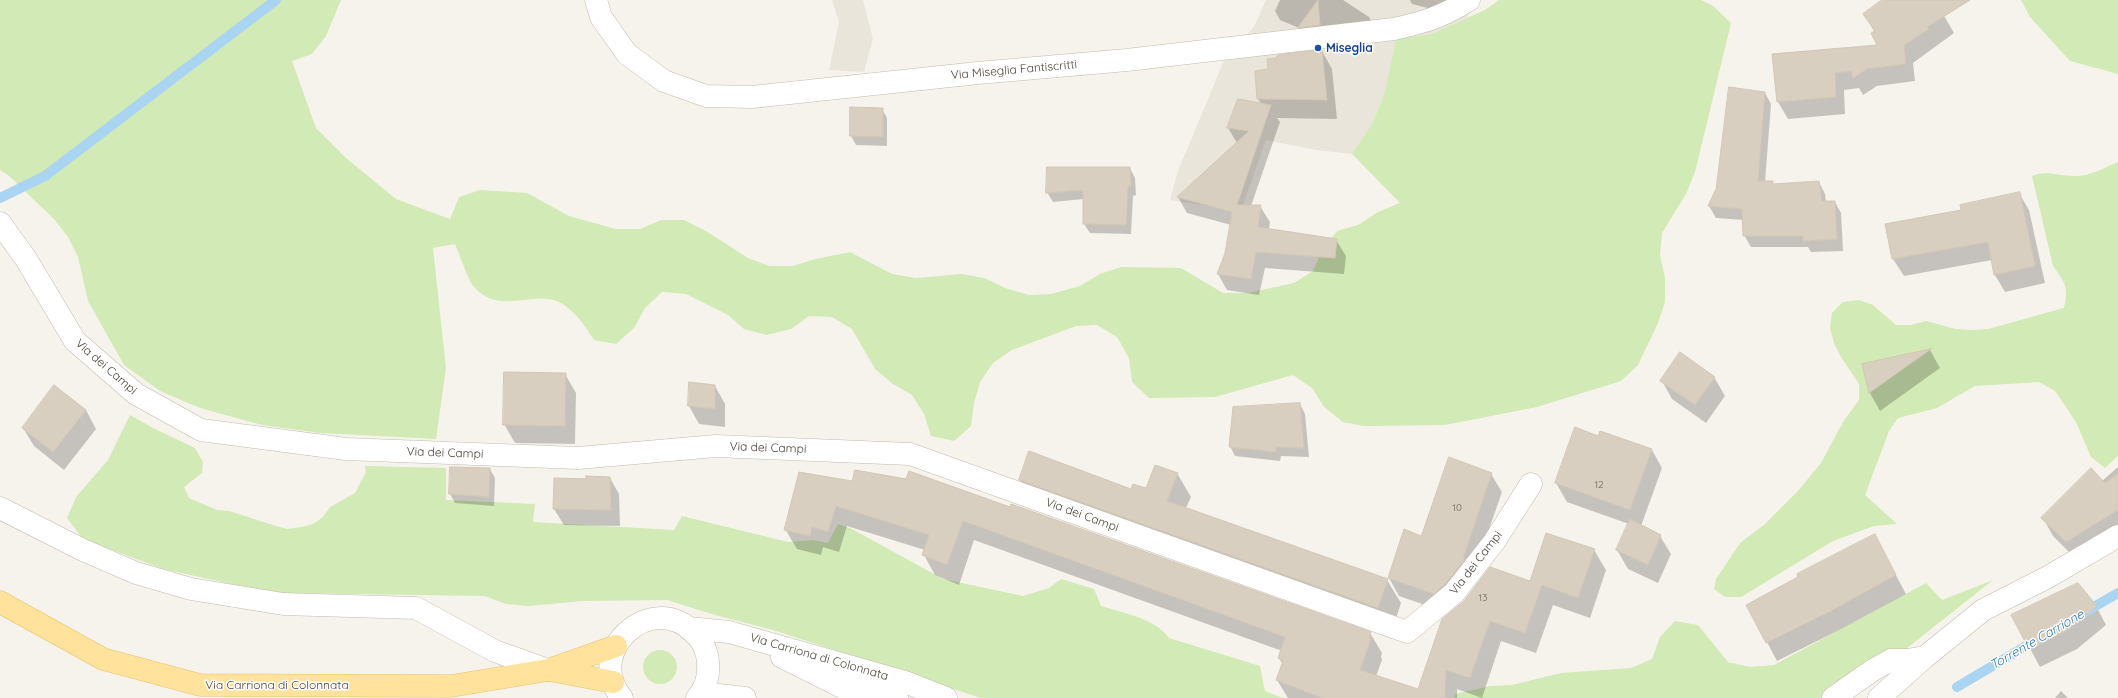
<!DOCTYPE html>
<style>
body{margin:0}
canvas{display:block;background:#f6f3ec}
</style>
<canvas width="2118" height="698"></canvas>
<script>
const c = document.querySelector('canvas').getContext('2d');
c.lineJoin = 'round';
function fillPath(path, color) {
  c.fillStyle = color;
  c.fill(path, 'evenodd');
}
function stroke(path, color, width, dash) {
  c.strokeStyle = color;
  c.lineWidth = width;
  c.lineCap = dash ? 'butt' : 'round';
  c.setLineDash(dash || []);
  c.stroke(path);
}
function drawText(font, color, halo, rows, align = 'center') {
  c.font = font + ' Quicksand,sans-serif';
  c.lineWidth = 3;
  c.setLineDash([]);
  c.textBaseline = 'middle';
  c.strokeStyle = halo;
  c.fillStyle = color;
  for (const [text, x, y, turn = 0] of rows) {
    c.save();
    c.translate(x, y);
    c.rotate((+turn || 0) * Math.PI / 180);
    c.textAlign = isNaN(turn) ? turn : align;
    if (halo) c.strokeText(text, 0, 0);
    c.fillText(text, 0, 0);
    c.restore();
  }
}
fillPath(new Path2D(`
 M832 0H863L873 39 864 72 829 70 839 22Z
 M1266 0H1465L1468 17 1431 34 1396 39 1384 95 1372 124 1352 154 1316 150 1266 140 1241 211 1170 200 1178 171 1223 63 1254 27Z`), '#eae5da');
fillPath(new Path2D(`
 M0 0H341L326 36 312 54 292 61 316 128 346 158 396 199 450 219 459 197 480 190 527 193 569 216 616 229H640L661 220H684L706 231 748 258 769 266H793L815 259 850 252 892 274 916 278 962 274 984 278 1005 288 1029 295 1051 294 1080 286 1100 274 1121 267 1181 268 1223 293H1248L1294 283 1313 271 1322 250 1337 231 1358 225 1378 212 1400 203 1352 154 1372 124 1384 95 1396 39 1431 34 1485 10 1499 0H1701L1713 6 1731 23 1695 172 1686 194 1662 233 1660 255 1665 278V302L1658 323 1638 365 1621 381 1537 407 1445 425 1364 426 1343 422 1324 407 1312 388 1293 375 1215 397 1149 398 1132 382 1129 358 1117 337 1097 325 1076 326 1012 350 993 363 980 382 974 403 971 426 954 441 931 436 924 414 912 395 893 384 875 369 852 329 832 317 809 316 791 329 767 335 744 329 728 315 686 294 662 292 645 308 634 328 616 344 594 340C586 327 577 314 564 305 536 286 502 318 474 287 467 278 460 255 455 244L433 248 446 368 436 439 320 433 262 425 200 408 160 391 124 365 88 301 78 257 68 237 54 219 8 175 0 170Z
 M2021 0H2118V74L2070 61 2030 17Z
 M2118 162V456L2105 468 2091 457 2076 422 2055 391 2039 382 1975 386 1937 408 1898 418 1889 431 1865 495 1897 524 1874 526 1833 541 1741 597H1725L1714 589 1716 579 1740 543 1765 524 1797 492 1821 463 1843 422 1859 400V384L1841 357 1834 343 1830 328 1832 313 1843 302 1859 300 1873 305 1896 325H1911L1926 321 1956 329 1971 330 1988 329 2064 308C2069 287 2065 283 2053 266L2032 176C2048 170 2056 176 2073 176 2088 177 2104 168 2118 162Z
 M130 415 153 428 195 448 203 462 202 473 184 487 189 498 217 510 229 511 276 526 287 529 301 527 313 524 323 517 330 507 355 493 366 472 365 466 446 468V500L535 504 533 522 674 530 682 516 788 542 813 540 828 543 838 524 852 529 943 579 1023 596 1049 588 1061 579 1094 589 1101 606C1123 613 1155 618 1169 638L1260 666 1265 691 1283 698H981L773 630 715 615 667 600 583 601 528 606 506 604 485 596 284 593 263 591 163 569 83 539 67 518 76 497 108 460Z
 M1993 580 1844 698H1454L1455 694 1490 686 1512 685 1561 673 1631 668 1652 659 1660 637 1675 621 1698 625 1728 662 1750 667 1774 665 1926 583 1942 600Z
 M643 667a17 17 0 1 1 34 0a17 17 0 1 1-34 0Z`), '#d2eab5');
fillPath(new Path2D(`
 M1280 0H1343L1369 17 1374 26 1305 37 1299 28 1280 20 1275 11Z
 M1410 0H1450L1444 12 1412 4Z
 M1884 0H1935L1954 33 1913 63 1915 81 1877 86 1863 95 1859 88 1844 90 1845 114 1788 119 1778 102 1879 45 1875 33 1865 15Z
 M1322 51 1332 69 1337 119 1277 118 1280 122 1251 206H1260L1270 222 1269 229 1336 240 1346 256 1344 274 1265 268 1259 295 1227 290 1218 274 1226 254 1231 225 1187 213 1178 197 1237 143 1228 128 1262 105 1258 99 1256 72 1269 69Z
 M1765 93 1771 104 1765 182H1772L1774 185 1819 182 1825 194 1826 202H1835L1841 213 1843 251 1811 252 1808 247H1751L1744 235V220L1716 218 1709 206Z
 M882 109 887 118V146L856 145 851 136Z
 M1130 168 1135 178 1136 195 1133 196 1131 234 1090 233 1084 224V199L1053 202 1047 192Z
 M2019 193 2029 210 2045 283 2005 292 1995 275 1992 260 1904 276 1893 259 1886 225 1962 210Z
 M1930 350 1940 368 1880 411 1870 393 1863 365Z
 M565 374 576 393 575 444 515 443 504 424Z
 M1714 377 1725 396 1706 423 1672 399 1662 381Z
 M715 386 725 404V427L699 424 689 406Z
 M54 387 86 410 96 429 64 470 34 446 23 428Z
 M1300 404 1305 414 1309 457 1281 456 1280 461 1235 456 1230 446Z
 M1599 437 1652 450 1662 468 1641 526 1660 536 1671 554 1658 583 1628 569 1617 550 1629 524 1567 502 1556 483Z
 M2118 467V534L2077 560 2053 536 2043 518 2102 481Z
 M490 469 495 478 494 506 455 503 450 494Z
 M800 473 1370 633 1382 653 1381 657 1382 660 1376 676 1419 691 1443 619 1531 582 1594 550 1606 570 1590 618 1553 605 1536 653 1501 641 1482 698 1457 689V698H1288L1277 680 1283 665 1279 658 1282 651 974 540 959 585 935 575 924 555 925 550 847 526 839 552 823 547 821 555 797 549 785 529Z
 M1177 473 1191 497 1186 508 1387 580 1401 603 1392 631 1034 503 1020 480 1132 490 1146 489Z
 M1491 474 1502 492 1473 575 1445 612 1399 596 1389 578 1422 537Z
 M610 478 619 494 620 526 564 525 554 509 555 479Z
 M1875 536 1906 594 1839 630 1777 661 1767 642Z
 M2096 606 2106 625 2077 649 2040 667 2012 615Z
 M2061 691 2068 698H2055Z`), '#0003');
stroke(new Path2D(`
 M0 198 45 176 276 0
 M2085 612 2118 593
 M1957 687 2038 639`), '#a9d4f2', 10);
const building = new Path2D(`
 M1318 0 1320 25 1298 28Z
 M1882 0H1970L1927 27 1929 29 1904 45 1906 64 1867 69 1853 78 1851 71 1835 73 1836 97 1777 102 1772 54 1877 45 1871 33 1875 31 1863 14Z
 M1322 50 1327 100 1257 99 1255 71 1268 69 1267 59 1276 58 1278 55Z
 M1729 87 1765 92 1758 181H1773V184L1819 181 1822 201H1835L1837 239 1803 241V236H1743L1742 209 1708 206 1716 189Z
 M1238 99 1271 105 1237 205H1261L1258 227 1337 239 1335 258 1256 252 1251 279 1217 274 1225 253 1232 212 1177 197 1249 131 1227 128Z
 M850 107 883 108V137L850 136Z
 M1047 167H1130L1131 186 1128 187 1126 225 1083 224V190L1046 193Z
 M2020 192 2035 266 1994 275 1988 242 1892 259 1885 224 1961 210 1960 205Z
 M1931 349 1869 393 1862 364Z
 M1680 352 1715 377 1695 405 1660 381Z
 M504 372 566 373 565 426 503 425Z
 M689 382 715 385V409L688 406Z
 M54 385 86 410 53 452 22 428Z
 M1300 403 1304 448 1276 447V452L1229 447 1233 407Z
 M1575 427 1598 436 1600 431 1652 449 1630 510 1555 483Z
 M1029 451 1131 489 1133 484 1146 488 1155 465 1178 473 1167 501 1388 579 1378 608 1019 480Z
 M1449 457 1492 473 1463 558 1465 559 1445 584 1434 594 1388 578 1404 529 1421 536Z
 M450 467 490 468 489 497 449 494Z
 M2091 468 2105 483 2118 474V510L2066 542 2041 518Z
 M855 470 906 479 909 471 1010 507 1011 504 1371 632 1369 638 1371 639 1360 670 1418 689 1442 619 1464 601 1490 567 1530 581 1546 533 1595 549 1578 598 1542 585 1525 633 1490 621 1470 678 1446 670 1445 698H1322L1276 680 1283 661 1278 658 1285 637 963 521 947 565 922 555 929 535 836 506 828 532 812 527 810 536 784 530 799 472 852 481Z
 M586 476 610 477 611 510 553 509 554 478 586 479Z
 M1630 519 1661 535 1648 565 1616 550Z
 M1875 534 1896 575 1829 612 1766 643 1746 605 1798 577 1797 574Z
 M2078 583 2097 606 2066 631 2029 649 2011 615Z`);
fillPath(building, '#d8cfc1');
stroke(building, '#d3c7b4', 1);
const minor = new Path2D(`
 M596 0 601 17 627 54 664 81 706 96 752 97 978 73 1127 60 1394 29C1425 22 1442 17 1469 0
 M0 223 26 259 75 341 136 394 201 430 346 449 578 458 716 446 910 454 1407 632 1454 593 1494 542 1531 484
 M0 508 83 550 136 573 191 589 283 604 416 608 495 651 548 670
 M689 628 729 632 905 682 946 698
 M782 657 860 696
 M847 678 897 698
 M701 693 745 698
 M622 698C583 652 651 590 693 632 700 638 705 646 707 655 710 671 708 686 697 698
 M1833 698 1873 670 1891 660H1907L1925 657
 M1879 698 1925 657 1983 610 2048 577 2118 536`);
const major = new Path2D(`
 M0 602 103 659 200 685 451 686 548 670 616 646
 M549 670 613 682`);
stroke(minor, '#c2bbae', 23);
stroke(major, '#e6c16a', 23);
stroke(minor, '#fff', 22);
stroke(major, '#ffe39c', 22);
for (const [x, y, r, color] of [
 [1318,48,4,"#1a4fb4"]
]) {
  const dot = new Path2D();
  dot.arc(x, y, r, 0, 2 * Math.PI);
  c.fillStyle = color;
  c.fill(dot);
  stroke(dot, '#fff', 1.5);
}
drawText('10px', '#6e675b', null, [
 ["12",1599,485],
 ["10",1457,508],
 ["13",1483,598]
]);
drawText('bold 12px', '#164399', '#fff', [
 ["Miseglia",1326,48]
], 'left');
drawText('12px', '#4b4439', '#fff', [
 ["Via Miseglia Fantiscritti",1014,70,-5],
 ["Via dei Campi",106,367,41],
 ["Via dei Campi",768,448,2],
 ["Via dei Campi",445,453,2],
 ["Via dei Campi",1082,515,20],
 ["Via dei Campi",1476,563,-52],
 ["Via Carriona di Colonnata",819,657,16],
 ["Via Carriona di Colonnata",277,685]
]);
drawText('italic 13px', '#2e7ab2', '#fff', [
 ["Torrente Carrione",2037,640,-30]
]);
</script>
